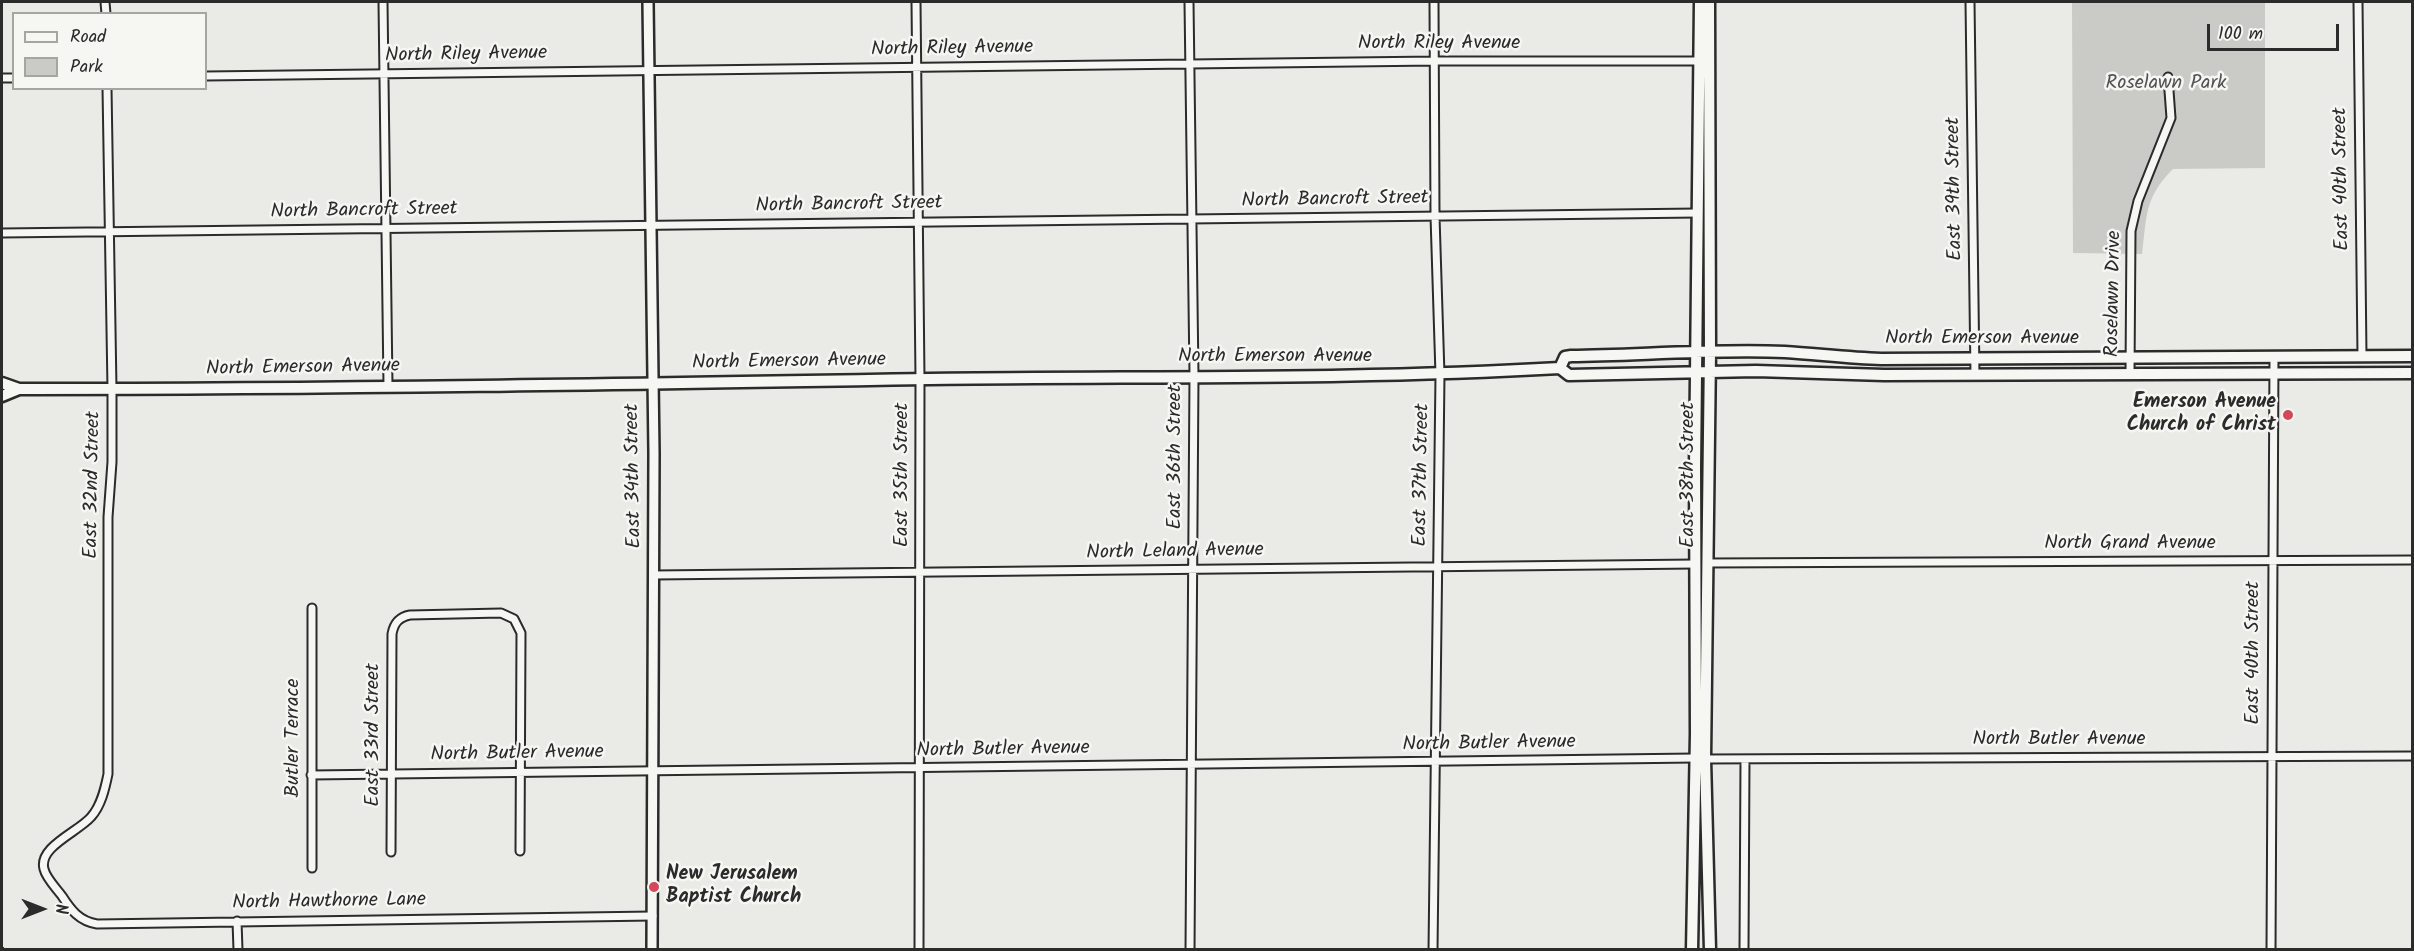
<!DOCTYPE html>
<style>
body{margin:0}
#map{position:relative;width:2414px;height:951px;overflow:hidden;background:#eaeae6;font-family:Kalam,sans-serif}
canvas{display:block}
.frame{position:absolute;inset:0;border:3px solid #2b2b2b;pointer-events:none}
.legend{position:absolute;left:12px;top:12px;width:195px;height:78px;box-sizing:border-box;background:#f6f6f2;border:2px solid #a5a5a2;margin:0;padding:8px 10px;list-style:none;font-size:18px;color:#2b2b2b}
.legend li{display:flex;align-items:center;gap:12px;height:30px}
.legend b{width:30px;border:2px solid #a5a5a2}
.north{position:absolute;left:12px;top:879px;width:60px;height:60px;-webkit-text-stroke:4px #f6f6f2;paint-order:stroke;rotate:90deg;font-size:16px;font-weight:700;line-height:24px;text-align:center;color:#2b2b2b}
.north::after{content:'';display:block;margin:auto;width:21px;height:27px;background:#2b2b2b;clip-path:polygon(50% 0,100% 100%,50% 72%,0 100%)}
.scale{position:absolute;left:2207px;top:24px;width:132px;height:27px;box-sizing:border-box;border:3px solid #2b2b2b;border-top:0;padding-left:8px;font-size:18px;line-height:21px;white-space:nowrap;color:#2b2b2b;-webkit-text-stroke:4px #f6f6f2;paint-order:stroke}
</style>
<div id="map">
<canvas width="2414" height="951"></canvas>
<div class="frame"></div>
<ul class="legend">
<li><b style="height:8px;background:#f6f6f2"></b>Road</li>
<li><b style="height:16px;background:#cacac7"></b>Park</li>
</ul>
<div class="north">N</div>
<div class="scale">100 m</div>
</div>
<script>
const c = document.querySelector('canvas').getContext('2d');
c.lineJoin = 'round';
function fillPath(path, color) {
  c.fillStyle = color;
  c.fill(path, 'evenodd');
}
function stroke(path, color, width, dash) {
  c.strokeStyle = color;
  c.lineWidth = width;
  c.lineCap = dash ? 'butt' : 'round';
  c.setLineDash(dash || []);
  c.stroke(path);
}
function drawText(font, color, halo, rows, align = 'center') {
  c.font = font + ' Kalam,sans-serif';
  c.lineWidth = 5;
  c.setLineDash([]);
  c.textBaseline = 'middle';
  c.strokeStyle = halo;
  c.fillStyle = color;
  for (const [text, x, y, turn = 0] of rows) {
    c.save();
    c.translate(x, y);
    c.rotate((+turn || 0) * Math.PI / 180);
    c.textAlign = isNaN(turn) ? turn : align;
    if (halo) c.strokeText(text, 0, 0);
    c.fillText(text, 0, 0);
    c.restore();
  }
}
fillPath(new Path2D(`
 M2072 2H2265V168L2173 169C2144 198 2147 216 2142 254L2073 253Z`), '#cacac7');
const minor = new Path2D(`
 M105 2 106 14
 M383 2 388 386
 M916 2 920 379 919 950
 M1189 2 1194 376 1190 950
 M1970 2 1975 375
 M2358 2 2362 356
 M206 76 1435 61H1700
 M2 78H14
 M107 88 112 389V462L108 517V774C105 789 101 806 91 817 78 832 38 847 44 869 46 878 56 888 62 896 71 910 79 921 97 924L653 916
 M2 233 1698 213
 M2130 374 2131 231 2138 201 2171 118 2168 77
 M1708 563 2412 560
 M654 575 1696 564
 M312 608V868
 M1705 759 2412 756
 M311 775 1695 758
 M391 852 392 634C394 623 399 617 410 615L501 613 514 619 521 633 520 851
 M237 921 238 950
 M1433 950 1440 375 1435 216 1434 2
 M1744 950 1745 759
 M2271 950 2274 357`);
const secondary = new Path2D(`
 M648 2 654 453 652 950`);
const primary = new Path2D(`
 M1709 2 1710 353 1705 759 1710 950
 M1560 368 1565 357 1571 356C1642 355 1714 349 1785 352 1817 354 1849 358 1881 359L2412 356
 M2 383 19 389
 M2 396 19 389H30C330 389 630 384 930 379 1140 376 1350 380 1560 368L1569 375 1756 371 1884 375 2412 373
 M1692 950 1696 734 1695 467 1700 2`);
stroke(minor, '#2b2b2b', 11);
stroke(secondary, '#2b2b2b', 14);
stroke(primary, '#2b2b2b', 15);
stroke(minor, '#f6f6f2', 7);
stroke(secondary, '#f6f6f2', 9);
stroke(primary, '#f6f6f2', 10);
const rail = new Path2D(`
 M2 949V950`);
stroke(rail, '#2b2b2b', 5);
stroke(rail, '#f6f6f2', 3, [9]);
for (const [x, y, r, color] of [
 [2288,415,6,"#d1495b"],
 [654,887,6,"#d1495b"]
]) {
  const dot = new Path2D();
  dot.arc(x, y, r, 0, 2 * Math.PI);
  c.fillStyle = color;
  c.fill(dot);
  stroke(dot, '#f6f6f2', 2);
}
drawText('20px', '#2b2b2b', '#f6f6f2', [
 ["North Riley Avenue",1439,45],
 ["North Riley Avenue",952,50,-1],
 ["North Riley Avenue",466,56,-1],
 ["East 40th Street",2343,179,-91],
 ["East 39th Street",1956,189,-91],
 ["North Bancroft Street",1335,201,-1],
 ["North Bancroft Street",849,206,-1],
 ["North Bancroft Street",364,212,-1],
 ["Roselawn Drive",2115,294,-89],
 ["North Emerson Avenue",1982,340],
 ["North Emerson Avenue",1275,358],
 ["North Emerson Avenue",789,363,-1],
 ["North Emerson Avenue",303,369,-1],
 ["East 36th Street",1177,457,-90],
 ["East 35th Street",904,475,-90],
 ["East 37th Street",1423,475,-89],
 ["East 38th Street",1690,475,-90],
 ["East 34th Street",635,476,-91],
 ["East 32nd Street",94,485,-89],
 ["North Grand Avenue",2130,545],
 ["North Leland Avenue",1175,553,-1],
 ["East 40th Street",2255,653,-90],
 ["East 33rd Street",375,735,-90],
 ["Butler Terrace",295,738,-90],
 ["North Butler Avenue",2059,741],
 ["North Butler Avenue",1489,745,-1],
 ["North Butler Avenue",1003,751,-1],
 ["North Butler Avenue",517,755,-1],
 ["North Hawthorne Lane",329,903,-1]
]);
drawText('20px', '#535352', '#f6f6f2', [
 ["Roselawn Park",2166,85]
]);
drawText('bold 20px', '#2b2b2b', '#f6f6f2', [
 ["Emerson Avenue",2276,404],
 ["Church of Christ",2276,427],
 ["New Jerusalem",666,876,"left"],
 ["Baptist Church",666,899,"left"]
], 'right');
</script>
